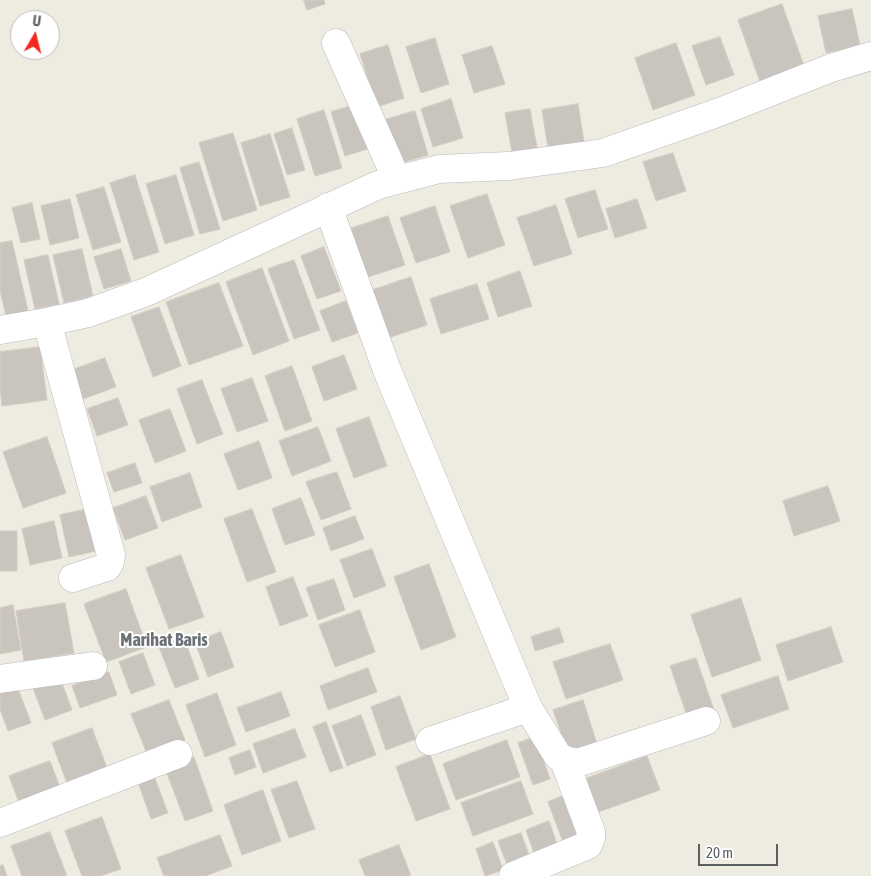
<!DOCTYPE html>
<style>
body{margin:0}
#map{position:relative;width:871px;height:876px;overflow:hidden;background:#eeebe1;font-family:"Asap Condensed",sans-serif}
canvas{display:block}
.north{position:absolute;left:10px;top:10px;width:50px;height:50px;box-sizing:border-box;background:#fff;border:1px solid #bdbfc1;border-radius:50%;rotate:8deg;font-size:14px;font-weight:700;line-height:20px;text-align:center;color:#5a5f64}
.north::after{content:'';display:block;margin:auto;width:18px;height:22px;background:#f62720;clip-path:polygon(50% 0,100% 100%,50% 72%,0 100%)}
.scale{position:absolute;left:698px;top:844px;width:80px;height:22px;box-sizing:border-box;border:2px solid #5a5f64;border-top:0;padding-left:6px;font-size:15px;line-height:18px;white-space:nowrap;color:#5a5f64;-webkit-text-stroke:4px #fff;paint-order:stroke}
</style>
<div id="map">
<canvas width="871" height="876"></canvas>
<div class="north">U</div>
<div class="scale">20 m</div>
</div>
<script>
const c = document.querySelector('canvas').getContext('2d');
c.lineJoin = 'round';
function fillPath(path, color) {
  c.fillStyle = color;
  c.fill(path, 'evenodd');
}
function stroke(path, color, width, dash) {
  c.strokeStyle = color;
  c.lineWidth = width;
  c.lineCap = dash ? 'butt' : 'round';
  c.setLineDash(dash || []);
  c.stroke(path);
}
function drawText(font, color, halo, rows, align = 'center') {
  c.font = font + ' "Asap Condensed",sans-serif';
  c.lineWidth = 4;
  c.setLineDash([]);
  c.textBaseline = 'middle';
  c.strokeStyle = halo;
  c.fillStyle = color;
  for (const [text, x, y, turn = 0] of rows) {
    c.save();
    c.translate(x, y);
    c.rotate((+turn || 0) * Math.PI / 180);
    c.textAlign = isNaN(turn) ? turn : align;
    if (halo) c.strokeText(text, 0, 0);
    c.fillText(text, 0, 0);
    c.restore();
  }
}
const building = new Path2D(`
 M304 0H324L325 4 307 10Z
 M782 4 804 66 760 82 738 20Z
 M852 9 860 45 826 53 818 16Z
 M720 37 734 75 706 85 692 46Z
 M435 38 449 84 421 93 406 47Z
 M676 43 695 95 653 110 635 58Z
 M388 45 404 98 377 107 360 54Z
 M492 46 505 84 474 93 462 55Z
 M451 99 463 138 433 147 421 109Z
 M360 103 374 147 345 156 331 112Z
 M578 104 585 148 549 154 542 110Z
 M530 109 538 153 513 158 505 113Z
 M324 110 342 168 315 176 297 119Z
 M415 111 428 155 398 164 384 120Z
 M292 128 305 170 287 175 274 134Z
 M233 133 257 210 223 221 199 143Z
 M270 134 290 197 260 206 241 143Z
 M673 153 686 191 656 201 643 162Z
 M199 162 220 229 200 234 180 168Z
 M135 175 159 252 134 260 110 183Z
 M176 175 194 235 165 244 146 184Z
 M104 187 121 242 93 250 76 195Z
 M595 190 608 229 578 238 565 199Z
 M487 194 505 245 468 258 450 206Z
 M70 199 79 238 50 245 41 206Z
 M637 199 647 228 615 238 606 209Z
 M32 203 40 239 21 243 12 208Z
 M556 205 572 254 534 266 517 218Z
 M435 206 450 252 416 263 400 218Z
 M388 216 405 265 359 280 343 231Z
 M12 241 28 311 6 316 0 290V243Z
 M324 247 341 291 317 299 301 256Z
 M82 249 93 296 64 303 53 255Z
 M121 249 131 281 104 289 94 257Z
 M48 255 59 304 35 309 24 260Z
 M294 260 320 330 294 339 268 269Z
 M262 268 289 341 253 355 226 282Z
 M520 271 532 306 498 317 487 283Z
 M411 277 427 325 382 340 367 292Z
 M219 283 243 346 189 365 166 302Z
 M477 284 489 319 441 334 430 299Z
 M346 301 358 333 332 342 320 311Z
 M159 307 181 366 153 377 131 317Z
 M40 347 47 400 2 406 0 387V352Z
 M344 355 357 389 324 401 312 367Z
 M105 358 116 387 83 399 72 370Z
 M292 366 312 421 285 431 265 376Z
 M252 378 268 421 237 432 221 389Z
 M202 380 223 434 197 444 177 389Z
 M118 398 128 425 97 436 87 409Z
 M170 409 186 451 155 463 139 420Z
 M369 417 387 466 354 478 336 429Z
 M318 427 331 461 292 476 279 441Z
 M47 437 66 493 23 508 3 452Z
 M259 441 272 478 238 490 224 454Z
 M135 463 142 483 114 492 107 473Z
 M337 472 351 509 321 520 306 482Z
 M190 473 202 507 162 522 150 487Z
 M828 486 840 521 794 536 783 501Z
 M146 496 158 528 125 540 113 508Z
 M301 498 315 535 285 545 272 509Z
 M92 508 101 550 69 557 60 515Z
 M252 509 276 572 247 582 224 519Z
 M355 516 364 539 331 551 323 528Z
 M54 521 62 558 30 565 22 529Z
 M0 531H17V571H0Z
 M372 549 386 586 354 598 340 560Z
 M181 555 204 617 169 629 146 568Z
 M429 564 456 637 421 650 394 577Z
 M293 577 308 616 280 626 266 587Z
 M334 579 345 610 318 620 306 588Z
 M126 589 147 647 106 662 84 604Z
 M741 598 761 660 712 677 691 615Z
 M65 603 74 653 24 661 16 611Z
 M13 605 21 650 0 654V608Z
 M360 610 375 652 335 667 319 625Z
 M831 627 843 662 788 681 776 645Z
 M559 628 564 642 535 651 531 637Z
 M221 632 234 667 208 677 195 642Z
 M184 638 199 679 175 688 159 647Z
 M610 644 623 680 566 699 553 662Z
 M143 653 155 685 131 694 119 662Z
 M696 658 714 710 688 719 670 666Z
 M368 668 377 692 328 710 320 686Z
 M109 672 117 695 80 708 72 686Z
 M778 676 789 709 733 728 721 695Z
 M60 678 72 710 45 720 33 688Z
 M17 686 31 723 8 731 0 709V692Z
 M281 692 290 716 246 732 237 708Z
 M217 693 236 745 205 757 186 705Z
 M400 696 416 739 386 750 371 707Z
 M169 700 185 740 147 754 131 714Z
 M583 700 597 744 568 753 553 710Z
 M361 715 376 755 347 766 332 726Z
 M326 722 343 768 330 772 313 727Z
 M92 728 107 768 67 783 52 743Z
 M295 729 306 757 263 773 253 744Z
 M535 737 550 779 533 785 518 743Z
 M507 740 520 777 456 800 443 764Z
 M250 750 256 767 235 775 229 758Z
 M430 754 450 809 416 821 396 767Z
 M647 756 660 790 587 816 574 783Z
 M194 757 213 811 185 821 165 768Z
 M50 761 62 793 21 808 9 776Z
 M154 776 168 813 151 819 138 782Z
 M297 781 315 829 289 838 271 790Z
 M521 781 533 814 473 836 461 803Z
 M263 790 281 841 242 855 224 805Z
 M563 796 578 836 563 842 548 802Z
 M102 817 121 869 100 876H82L65 831Z
 M549 821 557 844 534 853 526 830Z
 M50 832 67 876H22L11 846Z
 M521 833 530 858 508 867 498 841Z
 M220 835 232 866 205 876H164L157 858Z
 M493 842 503 870 485 876 476 849Z
 M399 845 411 876H365L359 860Z
 M3 865 7 876H0V866Z`);
fillPath(building, '#c9c5be');
stroke(building, '#d3ccbf', 1);
const street = new Path2D(`
 M336 43 397 180
 M328 207 387 370 528 708 558 756C565 761 571 763 580 762L706 721
 M47 322 111 555 110 562 107 567 73 578
 M0 330 47 322 88 313 146 292 378 185 439 169 509 166 603 153 717 113 831 68 871 56
 M0 679 93 666
 M430 741 528 708
 M0 823 178 754
 M513 876 588 845 591 838V832L564 760`);
stroke(street, '#b7babf', 29);
stroke(street, '#fff', 28);
drawText('bold 18px', '#6b7176', '#fff', [
 ["Marihat Baris",164,640]
]);
</script>
